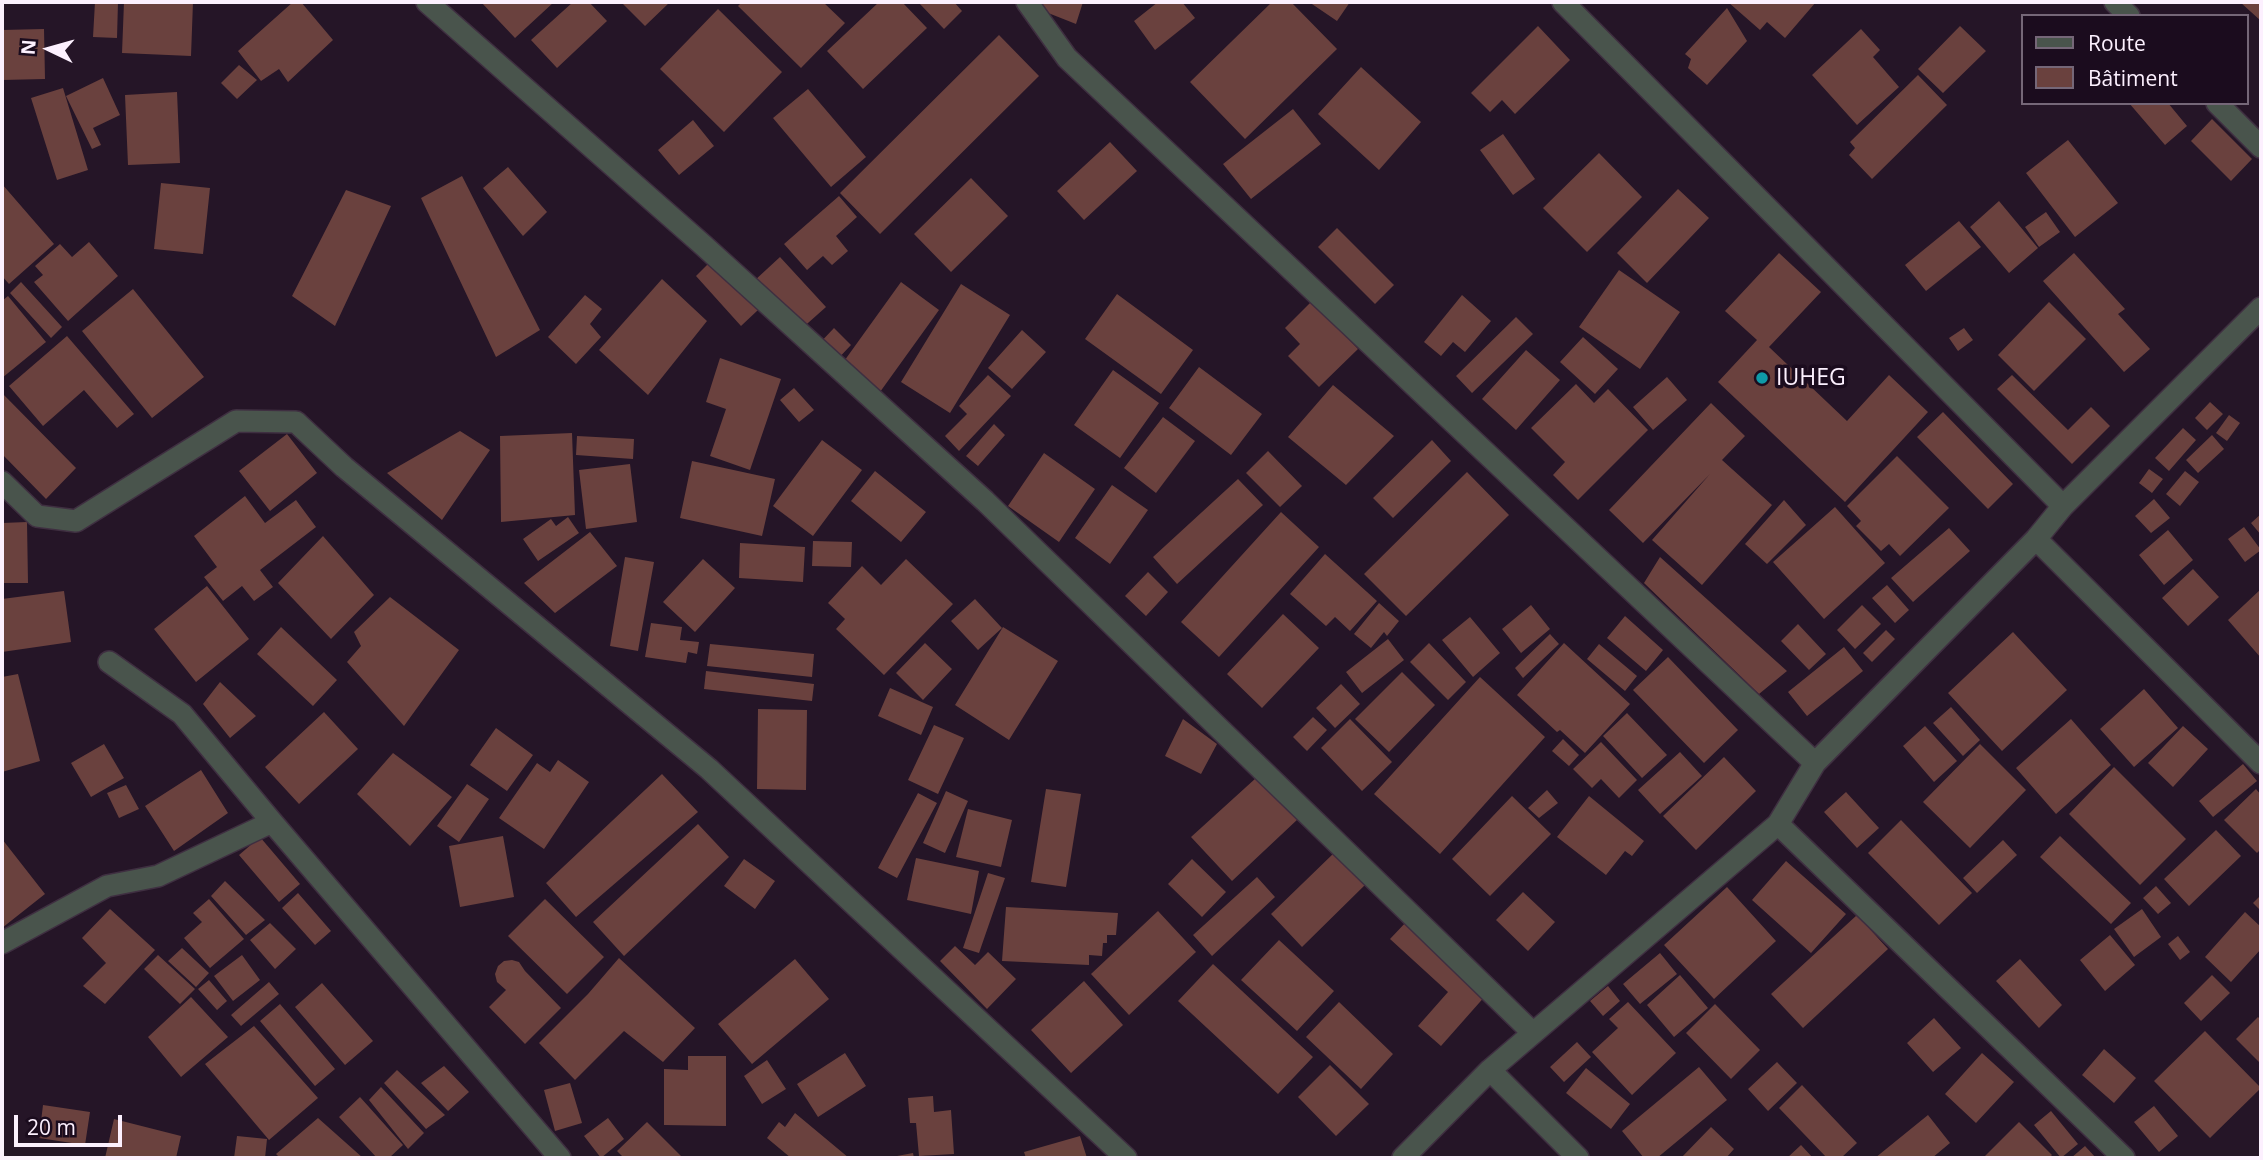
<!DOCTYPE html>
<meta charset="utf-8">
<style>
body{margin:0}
#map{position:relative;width:2263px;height:1160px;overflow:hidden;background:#251527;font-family:"Open Sans",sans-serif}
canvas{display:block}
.frame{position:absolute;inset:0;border:4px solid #fcf0fe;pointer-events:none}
.legend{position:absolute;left:2021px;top:14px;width:228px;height:91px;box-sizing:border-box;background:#1b0c1e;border:2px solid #756778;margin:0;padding:9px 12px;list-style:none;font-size:21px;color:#fcf0fe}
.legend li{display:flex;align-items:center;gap:14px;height:35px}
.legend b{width:35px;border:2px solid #756778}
.north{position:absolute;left:14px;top:14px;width:70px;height:70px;-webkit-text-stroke:5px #1b0c1e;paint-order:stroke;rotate:275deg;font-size:19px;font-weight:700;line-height:28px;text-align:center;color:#fcf0fe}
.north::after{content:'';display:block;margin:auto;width:24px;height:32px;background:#fcf0fe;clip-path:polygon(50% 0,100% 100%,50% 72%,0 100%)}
.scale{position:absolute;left:14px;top:1115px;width:108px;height:32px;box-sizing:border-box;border:4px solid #fcf0fe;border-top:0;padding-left:9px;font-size:21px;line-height:24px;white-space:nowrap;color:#fcf0fe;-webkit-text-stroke:5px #1b0c1e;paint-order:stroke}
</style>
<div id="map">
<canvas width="2263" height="1160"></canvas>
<div class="frame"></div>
<ul class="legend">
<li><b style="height:9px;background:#49544c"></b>Route</li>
<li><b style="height:19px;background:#6a413e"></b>Bâtiment</li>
</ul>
<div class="north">N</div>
<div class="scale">20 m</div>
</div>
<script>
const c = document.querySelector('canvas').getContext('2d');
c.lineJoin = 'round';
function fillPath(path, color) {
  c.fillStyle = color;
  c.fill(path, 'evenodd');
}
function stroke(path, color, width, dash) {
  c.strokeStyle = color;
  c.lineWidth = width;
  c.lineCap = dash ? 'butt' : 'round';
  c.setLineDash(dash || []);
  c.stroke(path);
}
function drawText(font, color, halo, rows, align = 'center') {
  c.font = font + ' "Open Sans",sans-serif';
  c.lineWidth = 7;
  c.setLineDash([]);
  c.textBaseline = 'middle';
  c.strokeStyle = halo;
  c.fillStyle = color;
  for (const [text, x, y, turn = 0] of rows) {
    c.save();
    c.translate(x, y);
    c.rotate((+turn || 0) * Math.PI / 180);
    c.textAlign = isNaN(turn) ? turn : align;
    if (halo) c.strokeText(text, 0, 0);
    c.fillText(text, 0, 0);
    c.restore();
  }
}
fillPath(new Path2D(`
 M95 2H118L117 38 93 37Z
 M124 2H193L191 56 122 53Z
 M293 2H301L333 40 288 82 279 69 261 81 238 51Z
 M481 2H554L515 38Z
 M573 2H589L607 21 557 68 531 40Z
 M621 2H670L645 26Z
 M742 2H823L845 23 801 68 738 6Z
 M879 2H902L927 28 863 89 827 51Z
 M918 2H954L962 11 944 29Z
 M1035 2H1083L1076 24 1033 7Z
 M1158 2H1182L1195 18 1155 50 1134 21Z
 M1272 2H1291L1337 49 1245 139 1190 82Z
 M1309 2H1350L1337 21Z
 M1728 2H1816L1785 38 1767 22 1760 30Z
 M2240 2H2261V21Z
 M1727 8 1747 41 1707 85 1688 68 1691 59 1685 54Z
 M718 9 782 72 724 132 660 69Z
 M1538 26 1570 60 1515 114 1502 100 1490 112 1471 93Z
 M1960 26 1986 51 1943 93 1918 69Z
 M44 29 45 79 2 80V30Z
 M1861 29 1880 50 1873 57 1899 87 1857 125 1812 75Z
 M999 35 1039 76 880 234 840 193Z
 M239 65 257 80 237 99 221 83Z
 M1361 67 1421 122 1379 170 1318 114Z
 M1918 75 1947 105 1872 179 1849 155 1855 148 1850 142Z
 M103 78 120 115 93 128 101 145 92 149 66 96Z
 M63 88 88 170 57 180 31 98Z
 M808 89 866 157 831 187 773 118Z
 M177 92 180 163 128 165 125 95Z
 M2129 103H2168L2187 126 2165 145Z
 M1293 109 1321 144 1251 199 1223 164Z
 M2212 119 2252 159 2231 181 2191 141Z
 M693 120 714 146 679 175 658 150Z
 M1503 134 1535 179 1513 195 1480 150Z
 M2068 140 2118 203 2075 237 2026 173Z
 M1110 142 1137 171 1084 220 1057 191Z
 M1599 153 1642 197 1587 252 1543 208Z
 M508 167 547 212 523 236 483 188Z
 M462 176 540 330 496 357 421 198Z
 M971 178 1008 216 951 272 914 234Z
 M161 183 210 188 203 254 154 249Z
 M2 184 54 244 9 284 2 276Z
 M1678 189 1709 218 1647 283 1617 253Z
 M346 190 391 206 335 326 292 296Z
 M839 196 857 217 836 236 848 251 832 265 823 256 807 270 784 244Z
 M1999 201 2038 248 2009 273 1970 227Z
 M2046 212 2060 232 2039 247 2025 227Z
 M1959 221 1981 247 1926 291 1905 265Z
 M1337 228 1394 285 1375 304 1318 247Z
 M89 242 118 276 68 321 34 282 43 275 35 266 60 244 72 257Z
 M1779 253 1821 292 1769 347 1847 421 1889 375 1928 412 1845 502 1718 382 1757 340 1725 311Z
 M2074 253 2125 309 2118 314 2150 349 2124 372 2043 281Z
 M780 257 826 307 799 331 754 281Z
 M713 259 758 310 741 326 696 276Z
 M1619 270 1680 312 1640 369 1579 327Z
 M662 279 707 321 648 395 599 350Z
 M21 282 62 327 51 338 10 293Z
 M901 282 939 310 880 392 842 364Z
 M961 284 1010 315 950 413 901 382Z
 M133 289 204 377 152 418 82 331Z
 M1117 294 1193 350 1161 394 1085 339Z
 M585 295 602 309 590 324 601 337 576 364 548 337Z
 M1462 295 1491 321 1465 352 1453 342 1441 356 1424 342Z
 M8 296 46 342 2 378V301Z
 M1312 301 1358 349 1319 387 1288 356 1300 344 1285 328Z
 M2049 302 2086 339 2034 391 1998 355Z
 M1516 317 1533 334 1472 393 1456 376Z
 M834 328 851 345 833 364 816 347Z
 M1964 328 1973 340 1958 351 1949 338Z
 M1022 330 1046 352 1012 389 988 368Z
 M67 336 134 414 117 428 84 390 43 426 9 386Z
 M1583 337 1618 369 1595 394 1560 362Z
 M1526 350 1560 380 1516 430 1482 399Z
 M720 358 781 379 750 470 710 456 726 409 706 402Z
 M1199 367 1262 414 1231 455 1169 408Z
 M1113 370 1159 403 1120 458 1074 425Z
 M988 375 1011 396 959 451 945 436 967 414 959 406Z
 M2012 375 2068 430 2091 407 2110 426 2072 464 1997 389Z
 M1667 377 1687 400 1653 430 1633 407Z
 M1576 384 1594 403 1608 389 1648 430 1578 500 1553 475 1565 462 1531 428Z
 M1333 385 1394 436 1346 485 1288 437Z
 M794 388 814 410 799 422 780 400Z
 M2 393 76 468 46 499 2 454Z
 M2210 402 2223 414 2207 430 2195 418Z
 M1711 403 1745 436 1722 460 1772 505 1702 585 1652 540 1710 474 1643 543 1609 510Z
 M1943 412 2013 484 1988 509 1917 437Z
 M2229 415 2240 423 2227 441 2216 433Z
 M1163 417 1195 441 1156 493 1124 468Z
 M994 424 1005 435 978 466 966 456Z
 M2183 428 2196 440 2169 471 2155 458Z
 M460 431 490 450 442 520 387 473Z
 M572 433 575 515 501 522 500 436Z
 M287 434 317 473 270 511 239 471Z
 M2212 435 2224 449 2198 473 2186 460Z
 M577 436 634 439 633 459 576 455Z
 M822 440 862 470 813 536 773 506Z
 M1432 440 1451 461 1393 518 1373 498Z
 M1268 451 1302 486 1280 507 1246 473Z
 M1044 453 1095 489 1059 542 1008 506Z
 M1897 456 1949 508 1900 556 1889 544 1881 551 1856 526 1861 521 1847 506Z
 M692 461 775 479 762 536 680 518Z
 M630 464 637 522 586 529 579 470Z
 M2149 469 2163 479 2152 493 2139 483Z
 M875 471 926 512 901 542 851 501Z
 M2185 471 2199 482 2180 506 2166 494Z
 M1467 472 1509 515 1406 616 1364 574Z
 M1238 479 1263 505 1177 584 1153 557Z
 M1112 485 1148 510 1110 564 1075 538Z
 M245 496 265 523 296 500 316 527 260 570 273 587 254 601 242 586 223 601 204 577 217 567 194 536Z
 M2154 499 2170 518 2151 533 2135 516Z
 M1784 500 1806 525 1767 564 1745 544Z
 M1835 507 1885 563 1824 619 1773 562Z
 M1281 512 1319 547 1219 657 1181 622Z
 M2261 514V535L2251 523Z
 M568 517 579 533 538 561 523 539 551 519 556 526Z
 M27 522 28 583H2V523Z
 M2244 527 2261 550 2245 562 2228 539Z
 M1949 528 1970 551 1913 602 1891 578Z
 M2168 530 2193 560 2164 585 2139 555Z
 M590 532 617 566 555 613 524 583Z
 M323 536 374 595 331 639 278 583Z
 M813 541 852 542 851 567 812 566Z
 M740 543 805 547 803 582 739 578Z
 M1325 554 1377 601 1350 631 1335 617 1326 626 1290 594Z
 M625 557 654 562 638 651 610 646Z
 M1660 557 1787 671 1759 694 1644 583Z
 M703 559 735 588 695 632 663 602Z
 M906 559 953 604 884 675 836 629 845 619 828 603 862 566 881 585Z
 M2193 569 2219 597 2188 626 2162 598Z
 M1148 572 1168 592 1146 616 1125 596Z
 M1887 585 1909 610 1895 623 1872 598Z
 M207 586 249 639 196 682 154 629Z
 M2261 589V658L2228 620Z
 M64 591 71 642 2 652V599Z
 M390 597 459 650 404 726 347 662 361 646 354 632Z
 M975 599 1002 628 978 650 951 621Z
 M1379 603 1399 621 1387 636 1384 632 1371 648 1354 634Z
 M1531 605 1550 629 1521 653 1502 629Z
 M1862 605 1881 624 1855 649 1837 630Z
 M1283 614 1319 648 1262 708 1227 674Z
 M1625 616 1663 650 1646 671 1607 638Z
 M1470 617 1500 653 1473 677 1442 640Z
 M651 623 682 627 680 640 699 642 697 654 688 652 686 663 645 657Z
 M1798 624 1826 654 1809 670 1781 641Z
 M281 627 337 680 313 706 257 654Z
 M1003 627 1058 661 1009 740 955 705Z
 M1886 630 1895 639 1872 662 1863 653Z
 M2013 632 2067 690 2002 751 1948 693Z
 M1550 634 1559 644 1523 678 1515 668Z
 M1388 639 1404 660 1362 693 1346 672Z
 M925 643 952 669 923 700 896 673Z
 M1429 643 1466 682 1448 700 1410 662Z
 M1564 643 1630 704 1585 753 1560 730 1557 732 1517 695Z
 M710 644 814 654 812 677 707 666Z
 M1599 644 1637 676 1625 691 1587 659Z
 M1844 647 1863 671 1807 716 1788 692Z
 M1668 657 1738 730 1704 763 1633 690Z
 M706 671 814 684 812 701 704 689Z
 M1402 672 1435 705 1389 752 1355 719Z
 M18 674 40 761 2 772V677Z
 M1480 677 1545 737 1440 854 1374 794Z
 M220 682 256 716 230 738 203 704Z
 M1341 684 1360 704 1335 728 1316 708Z
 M890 688 933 707 921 735 878 716Z
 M2144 689 2178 728 2134 767 2100 729Z
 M1951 707 1980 740 1963 756 1933 723Z
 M758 709 807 710 806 790 757 789Z
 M324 712 358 749 299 804 265 767Z
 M1627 713 1667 755 1642 778 1603 736Z
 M1313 717 1327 730 1307 751 1293 737Z
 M1183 719 1217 744 1201 774 1165 756Z
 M1350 719 1392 762 1362 791 1321 748Z
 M2071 719 2111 765 2056 814 2016 768Z
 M934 725 964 738 938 794 908 780Z
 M1925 726 1957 761 1934 782 1903 746Z
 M2183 726 2208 749 2173 787 2148 763Z
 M496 728 533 755 507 791 470 765Z
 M1563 739 1579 755 1569 766 1552 751Z
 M1601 742 1637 780 1619 798 1601 779 1592 788 1573 769Z
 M104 744 124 778 91 797 71 763Z
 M1980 744 2026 790 1970 848 1923 802Z
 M1680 752 1702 776 1660 814 1638 790Z
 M393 753 452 797 410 846 357 794Z
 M1724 757 1756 791 1696 850 1663 816Z
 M558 760 589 782 544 849 499 818 537 763 550 772Z
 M2243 764 2257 781 2213 817 2199 801Z
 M2114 767 2186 839 2140 885 2069 814Z
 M201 770 228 813 174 851 145 806Z
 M662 774 698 812 576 917 546 883Z
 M1256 778 1298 819 1232 881 1191 837Z
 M467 784 489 799 459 842 437 826Z
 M126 785 139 809 119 818 107 793Z
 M1046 789 1081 794 1066 887 1031 882Z
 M2256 789 2261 795V849L2257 853 2224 820Z
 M1547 790 1558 803 1539 818 1528 808Z
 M946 791 968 801 945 853 923 843Z
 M1846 792 1879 828 1857 848 1824 812Z
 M918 793 937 803 897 878 878 868Z
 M1512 796 1551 834 1490 896 1452 859Z
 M1589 796 1644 841 1632 856 1625 851 1606 875 1557 837Z
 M968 809 1012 820 1001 867 956 857Z
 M1901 820 1972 893 1939 925 1868 853Z
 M698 824 729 857 624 956 593 922Z
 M2216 830 2241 856 2189 906 2164 879Z
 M503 836 514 897 460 907 449 846Z
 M2060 836 2131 903 2111 924 2040 857Z
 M260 837 300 884 279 902 239 855Z
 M2 839 45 894 2 928Z
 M2003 840 2017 855 1977 893 1963 878Z
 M1335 852 1366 884 1302 947 1271 914Z
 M916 858 979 871 971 914 907 900Z
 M744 859 775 881 755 909 724 886Z
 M1192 859 1226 892 1202 917 1168 884Z
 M1786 861 1846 914 1811 953 1752 900Z
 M988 873 1005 878 979 953 963 948Z
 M1257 877 1275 897 1212 956 1193 935Z
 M225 881 265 920 246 935 211 896Z
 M2156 886 2171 903 2158 914 2143 898Z
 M1727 887 1776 941 1714 999 1664 945Z
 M1523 892 1555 922 1528 951 1496 920Z
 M298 893 331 931 315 945 282 908Z
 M2261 895V911L2253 903Z
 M209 899 244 939 210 968 184 938 202 922 193 913Z
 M545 899 604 957 567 994 508 936Z
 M1006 907 1118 913 1116 935H1107V943H1103L1102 956 1089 955V965L1002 961Z
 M110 909 155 950 105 1004 83 986 106 963 82 938Z
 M2142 909 2161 937 2134 957 2114 929Z
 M1158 911 1196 952 1129 1015 1091 974Z
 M2245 912 2261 927V949L2231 982 2205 957Z
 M1857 915 1888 949 1803 1028 1771 994Z
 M1407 921 1487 994 1441 1046 1418 1026 1448 992 1390 939Z
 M270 923 296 949 275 969 250 940Z
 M2110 935 2135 965 2105 991 2080 960Z
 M2178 936 2190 952 2180 960 2168 944Z
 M1279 940 1334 991 1297 1031 1241 980Z
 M955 946 975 965 988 952 1016 979 987 1009 940 961Z
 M182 948 209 973 196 987 168 961Z
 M1660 953 1677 974 1640 1004 1623 984Z
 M158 955 195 989 180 1004 144 969Z
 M242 955 260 980 233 1001 214 976Z
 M619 958 695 1028 663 1062 624 1031 575 1080 539 1043 588 994Z
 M795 959 829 999 752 1064 718 1024Z
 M2020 959 2062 1005 2039 1028 1996 981Z
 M512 960 519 962 525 971 561 1008 525 1044 489 1007 506 990 497 982 495 974 498 966 504 961Z
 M1213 964 1313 1057 1278 1094 1178 1001Z
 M1680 975 1708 1008 1674 1037 1647 1005Z
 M2212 975 2230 993 2201 1021 2184 1003Z
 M209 980 227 1001 217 1010 198 989Z
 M1084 981 1123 1025 1071 1073 1031 1030Z
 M269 982 279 994 241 1026 231 1015Z
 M322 983 373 1041 345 1065 295 1007Z
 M1608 986 1620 1001 1603 1016 1590 1001Z
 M191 997 228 1037 181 1077 148 1037Z
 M1339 1002 1393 1054 1361 1089 1306 1037Z
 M1628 1002 1676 1053 1632 1095 1592 1052 1618 1028 1609 1019Z
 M280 1004 335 1069 315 1086 260 1021Z
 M1715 1004 1760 1050 1731 1079 1686 1033Z
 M2258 1017 2261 1020V1064L2236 1039Z
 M1934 1018 1961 1048 1933 1072 1907 1043Z
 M254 1026 318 1098 269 1140 205 1064Z
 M2205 1031 2261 1088 2210 1138 2154 1081Z
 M1577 1042 1591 1057 1564 1082 1550 1067Z
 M2104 1049 2136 1078 2114 1103 2082 1075Z
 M845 1053 866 1086 818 1117 797 1084Z
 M1982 1053 2014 1082 1976 1123 1945 1094Z
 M688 1056H726V1126L664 1125V1069L688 1070Z
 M767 1060 786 1089 762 1104 744 1076Z
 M1777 1062 1797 1083 1768 1111 1748 1089Z
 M1330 1065 1369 1104 1336 1136 1298 1097Z
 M444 1066 469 1092 448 1111 421 1083Z
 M1699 1067 1727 1100 1657 1158H1644L1622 1131Z
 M1586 1068 1630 1104 1611 1129 1566 1093Z
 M397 1070 445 1115 426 1129 384 1083Z
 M570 1083 582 1123 555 1131 544 1090Z
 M1802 1085 1857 1143 1841 1158H1827L1779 1108Z
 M381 1087 424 1133 408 1149 369 1100Z
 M933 1096 934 1112 951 1110 954 1154 919 1156 916 1123H910L908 1098Z
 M360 1097 403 1145 389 1158H377L339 1117Z
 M43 1105 90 1112 85 1145 39 1138Z
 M2154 1106 2178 1136 2159 1152 2134 1122Z
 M2051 1111 2078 1144 2061 1158 2034 1125Z
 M795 1113 849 1158H791L767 1138 779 1122 785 1127Z
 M1928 1115 1950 1143 1932 1158H1875Z
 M318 1118 363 1158H280L276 1154Z
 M608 1118 624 1139 601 1158 584 1136Z
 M114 1119 181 1136 176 1158H105Z
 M647 1122 683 1158H624L617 1151Z
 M2019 1122 2052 1155 2049 1158H1983Z
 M1711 1127 1734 1149 1726 1158H1681Z
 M237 1136 267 1139 265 1158H234Z
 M1080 1136 1087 1158H1026L1024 1152Z
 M1801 1145 1813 1158H1787Z
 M2085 1146 2096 1158H2071Z
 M913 1153 914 1158H898L897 1156Z`), '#6a413e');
const minor = new Path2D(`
 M427 2 703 245 985 501 1533 1033
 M1027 2 1067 58 1815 763
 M1563 2 2063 506
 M2115 2 2129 16
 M2217 103 2261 147
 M2 482 37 516 76 521 236 421 296 422 344 467 709 769 1126 1158
 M2036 539 2261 763
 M109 662 182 714 272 822 560 1158
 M1778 824 2124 1158
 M2 943 107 886 158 876 272 822
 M1490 1070 1578 1158
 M1403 1158 1490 1070 1778 824 1815 763 2036 539 2063 506 2261 308`);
stroke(minor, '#3f2f41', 24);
stroke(minor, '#49544c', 21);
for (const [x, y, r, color] of [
 [1762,378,7,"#0f9aa8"]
]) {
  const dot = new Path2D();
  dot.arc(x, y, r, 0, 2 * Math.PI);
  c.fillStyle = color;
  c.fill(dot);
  stroke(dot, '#1b0c1e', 2.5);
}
drawText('23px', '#fcf0fe', '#1b0c1e', [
 ["IUHEG",1776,378]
], 'left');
</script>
